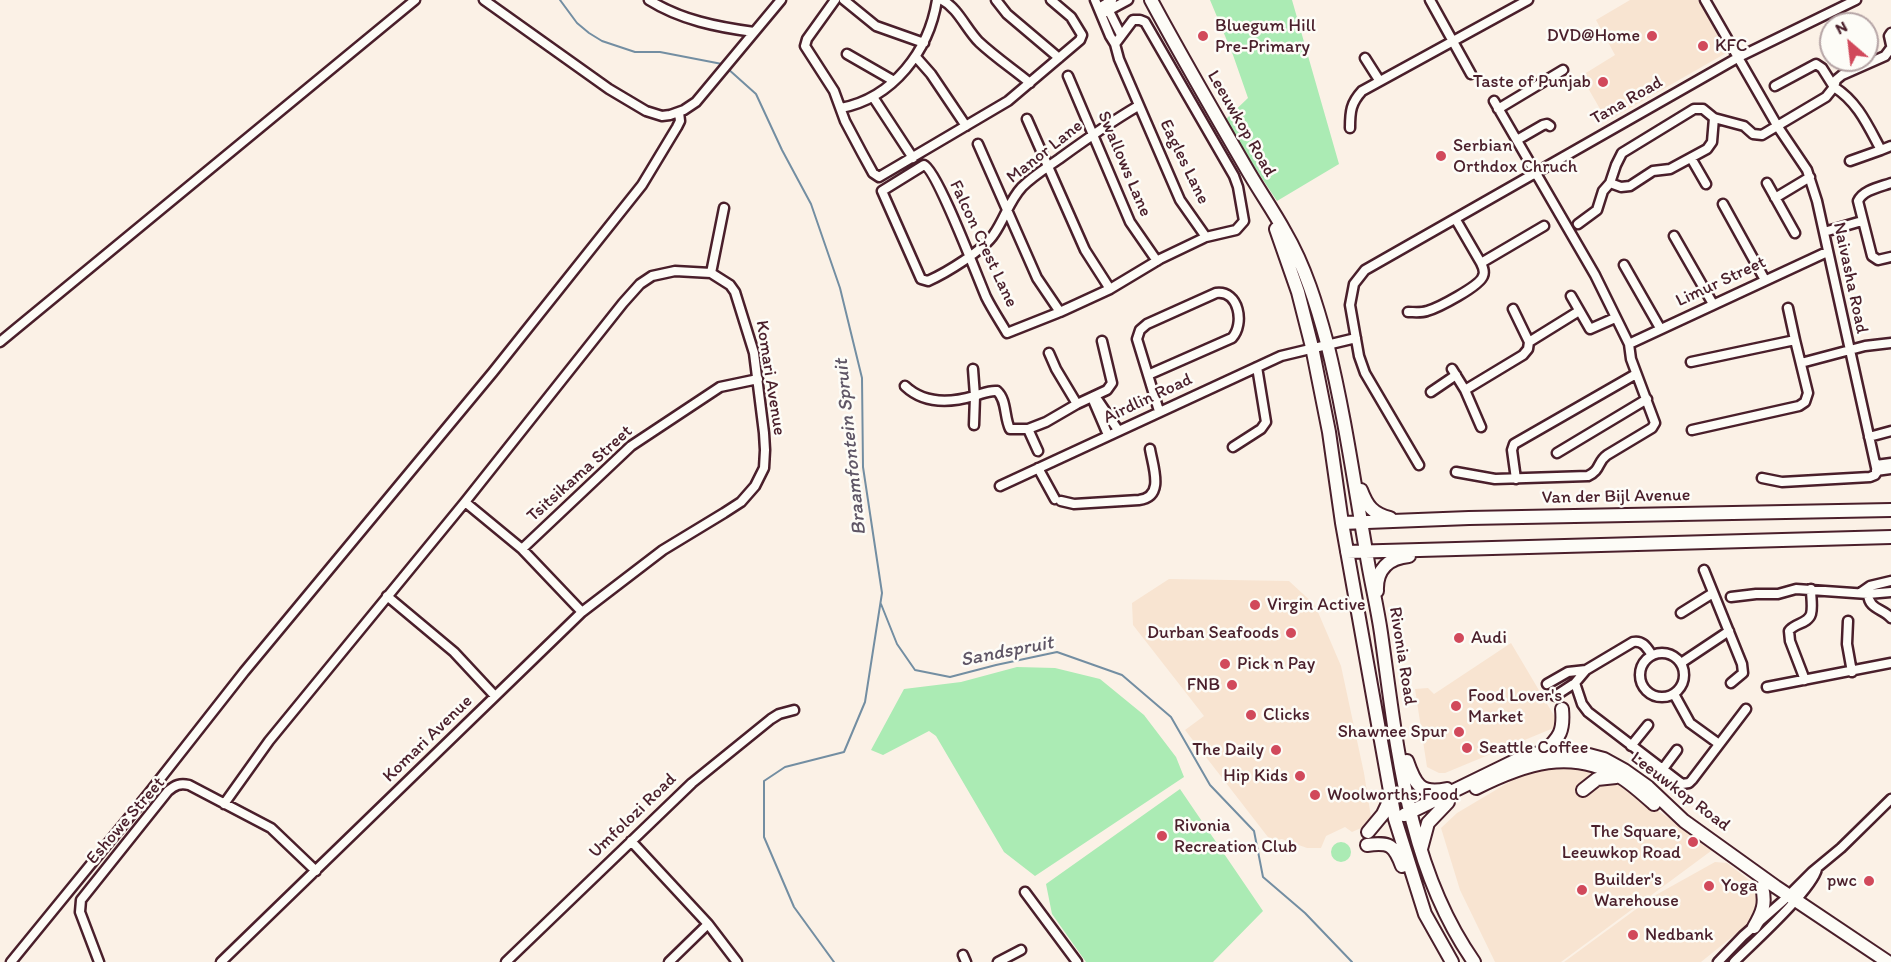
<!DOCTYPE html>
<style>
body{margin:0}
#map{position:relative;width:1891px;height:962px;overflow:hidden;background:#fbf1e6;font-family:Itim,sans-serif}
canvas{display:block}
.north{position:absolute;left:1819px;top:12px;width:60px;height:60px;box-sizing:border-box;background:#fdfcf7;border:2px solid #b5a4a5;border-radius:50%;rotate:332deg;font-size:16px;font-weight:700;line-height:24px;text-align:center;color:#4a1f2b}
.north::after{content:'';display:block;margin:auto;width:21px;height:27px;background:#d1495b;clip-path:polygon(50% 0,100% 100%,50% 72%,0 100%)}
</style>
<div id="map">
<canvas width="1891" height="962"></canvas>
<div class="north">N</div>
</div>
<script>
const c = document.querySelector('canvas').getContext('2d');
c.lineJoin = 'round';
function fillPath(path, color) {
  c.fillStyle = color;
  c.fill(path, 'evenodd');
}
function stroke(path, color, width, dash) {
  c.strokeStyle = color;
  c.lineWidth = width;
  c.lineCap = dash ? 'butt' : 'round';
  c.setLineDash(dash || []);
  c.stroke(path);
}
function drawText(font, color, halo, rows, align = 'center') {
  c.font = font + ' Itim,sans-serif';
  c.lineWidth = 5;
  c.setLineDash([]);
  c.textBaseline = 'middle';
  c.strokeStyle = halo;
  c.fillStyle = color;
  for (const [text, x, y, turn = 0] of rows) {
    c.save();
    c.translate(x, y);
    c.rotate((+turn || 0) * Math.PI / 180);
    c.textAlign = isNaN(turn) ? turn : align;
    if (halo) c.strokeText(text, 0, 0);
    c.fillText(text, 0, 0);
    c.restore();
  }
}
fillPath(new Path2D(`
 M1630 0H1698L1728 52 1607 121 1581 76 1615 55 1596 20Z
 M1169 579 1289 581 1315 605 1341 666 1364 773 1371 817 1368 825 1352 832 1345 827 1326 836 1321 848H1307L1282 839 1271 841 1185 730 1204 716 1133 625 1132 603Z
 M1511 643 1556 719V727L1445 773H1439L1427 767 1415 689 1428 688 1434 694Z
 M1569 767 1598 772 1715 848 1561 962H1495L1460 890 1441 828 1457 813 1521 775 1538 768Z
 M1715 862 1727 863 1758 887V916L1701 962H1564L1654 896Z`), '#f8e4d1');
fillPath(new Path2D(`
 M1210 0H1292L1339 164 1277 201 1224 121 1248 98 1233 55Z
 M1017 667 1055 668 1100 679 1144 715 1176 757 1184 777 1035 876 1004 852 936 736 929 731 883 755 871 750 904 689 961 682Z
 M1180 789 1263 911 1213 962H1086L1052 914 1046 884Z
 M1331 852a10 10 0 1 1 20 0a10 10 0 1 1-20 0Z`), '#abebb4');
stroke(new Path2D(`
 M560 0 577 23 589 33 602 41 635 52H660L722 64
 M727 68 756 94 782 150 811 204 840 288 862 378 863 467 882 593 865 702 844 752 785 767 764 781V837L794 907 834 962
 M881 604 897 644 915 670 950 677 996 665 1057 652 1122 675 1171 717 1210 785 1254 831 1263 877 1305 913 1352 962`), '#738ea2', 2);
const street = new Path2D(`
 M484 0 609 89 646 111 662 116 670 115 684 110 696 102 781 0
 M649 0C681 20 717 27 754 32
 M835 0 807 39 805 46 834 91 845 121 862 153 873 173 879 177 1008 101 1080 40 1082 35 1071 17 1051 0
 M844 0 876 26 924 43
 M942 0C958 8 966 29 979 42 995 57 1013 69 1030 83
 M996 0 1007 14 1059 58
 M1095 0 1110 36 1115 44 1119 59 1180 200 1206 237
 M1430 0 1471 74
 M1705 0 1778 127 1807 170 1817 201 1877 472 1875 475 1870 477 1782 482 1762 478
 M1099 8 1112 0
 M1109 11 1121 35
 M1102 14 1128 0
 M1891 33 1889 36 1891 45
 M1115 44 1133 20H1140L1145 22 1234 176 1238 187 1244 221 1236 230 1206 237 1160 259 1110 289 1060 312 1007 333C1000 321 992 309 986 297 977 276 937 170 924 165L882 191 921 279 928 281C946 273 984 250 994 234 1005 218 1009 201 1022 187 1033 176 1046 168 1059 159 1085 140 1111 122 1138 106
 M1891 48 1885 56 1842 75 1836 80 1834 87C1858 102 1868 126 1881 150L1891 146
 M847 54 894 81
 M916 57 931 74 966 126
 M1365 58 1379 80
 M1068 76 1130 222 1157 261
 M873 97 913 158
 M841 108C893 98 929 51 937 0
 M1498 109 1563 70
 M1027 119 1085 250 1110 289
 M1350 128C1350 111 1351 103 1362 91L1528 0
 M1517 140 1543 125 1547 124 1550 126
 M978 144 1037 278 1060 312
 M1691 158 1706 184
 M1850 161 1881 150
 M1610 183 1616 165 1622 153 1694 109H1703L1714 118 1744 126 1753 134 1762 135 1826 97 1834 87 1822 68 1816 64 1775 86
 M1767 183 1795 233
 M1891 183C1880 187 1863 190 1858 201L1872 256 1878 260 1891 257
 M1775 198 1810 177
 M1723 204 1765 280
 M1578 224 1597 210 1603 191 1610 183 1621 187 1630 186 1653 171 1670 169 1707 149 1712 142 1714 118
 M1824 232 1862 221
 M1674 236 1713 304
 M1481 263 1544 226
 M1624 265 1660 328
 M711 273 724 208
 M1571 296 1590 329 1615 318
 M1788 308 1795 340
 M1513 309 1529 342
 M1408 312C1414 312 1421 313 1427 311 1438 308 1480 286 1483 276 1485 272 1483 267 1481 263L1456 220
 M0 342 415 0
 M1629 344 1827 252
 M1691 362 1795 340 1808 393 1805 402 1799 406 1692 430
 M1801 363 1865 346 1891 343
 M973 369 975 396 974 425
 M1452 369 1465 390 1481 427
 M1148 375 1232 338C1245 324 1239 290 1216 293L1147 324 1140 330 1137 339 1159 411
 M905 386C924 404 950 403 974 396 982 394 989 390 997 391 1007 400 1004 417 1010 429H1028
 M1465 390 1523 355 1528 349 1529 342 1579 311
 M1431 392 1456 375
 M1095 396 1118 430
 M1093 400 1108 435
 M1077 404 1107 390 1112 383 1102 341
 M1869 437 1891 431
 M1233 447 1261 429 1266 422 1257 367
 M1038 451 1028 429 1046 422 1077 404 1056 369 1049 353
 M1557 453 1647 399
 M1419 465 1365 373 1359 356 1350 305 1354 284 1365 270 1739 57 1856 0
 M1876 465 1891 463
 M1038 468 1055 499
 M1876 471 1891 469
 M1456 472 1495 479 1588 476C1601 470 1597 462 1607 455L1652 428 1655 423 1631 359 1629 344 1595 275 1494 101
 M1516 479 1512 450 1514 444 1636 374
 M1000 486 1281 356 1356 338
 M1061 501 1074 504 1139 500C1165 497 1153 467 1150 449
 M465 502 522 549 582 612
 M522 549 631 446 720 387 758 379
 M1704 570 1742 664 1743 673 1731 683
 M1860 593 1870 586 1891 581
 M1868 594C1869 610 1883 608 1891 618
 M387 596 454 652 495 696
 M1731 597 1756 594H1778L1796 589 1868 594 1891 592
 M1681 613 1713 593
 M1848 621 1847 644 1852 672
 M1640 675a22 22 0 1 1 44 0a22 22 0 1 1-44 0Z
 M1681 663 1729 631
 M1805 680 1790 641 1789 631C1794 623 1808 624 1811 614 1813 607 1811 597 1811 589
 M1575 683 1582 704 1588 712 1682 784 1689 783 1692 780 1746 709
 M1547 684 1568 672 1586 670
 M1767 687 1891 663
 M1674 694 1690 723 1719 744
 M1555 696 1575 683 1586 670 1633 642C1643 640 1647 648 1652 655
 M1631 746 1648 725
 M1662 770 1677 750
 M631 841 708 924 737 962
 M1025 892 1077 962
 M963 955 966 962
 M11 962 149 793 244 672 493 372 642 185 677 127 680 121 679 112
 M99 962 80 912 81 900 168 791C175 785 180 783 189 785L271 828 316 871
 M221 962 582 612 663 550 724 513 741 502 755 486 764 468 765 450 764 433 754 353 735 292 730 285 711 273 675 271 652 276 640 284 623 303 465 502 269 741 224 804
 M506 962 692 783 771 719 779 714 794 710
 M669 962 708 924
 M998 962 1021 950
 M1718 962 1743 936 1784 900 1812 872 1841 848 1891 799
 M1734 962C1752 944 1812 890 1817 869`);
const secondary = new Path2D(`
 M1151 0C1181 56 1213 111 1245 166 1258 189 1273 210 1285 232 1305 266 1317 306 1327 343 1344 411 1354 482 1366 551 1370 578 1377 605 1381 633 1397 745 1407 867 1474 962
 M1276 229 1298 292 1312 347 1329 432 1342 523 1395 819 1425 914 1452 962
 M1361 490C1367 506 1373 514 1390 518
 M1342 523 1469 518 1891 510
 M1347 552 1891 537
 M1377 591C1376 570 1388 558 1409 556
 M1544 752C1560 737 1564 731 1562 709
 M1407 761C1415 784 1420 795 1447 789
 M1476 788C1524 764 1571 747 1622 778 1633 785 1644 795 1654 804
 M1583 790 1597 779 1616 777
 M1404 815 1525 756 1544 752H1558L1589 755 1604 759 1624 770 1648 787 1684 821 1776 887 1888 962
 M1368 832 1383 814 1391 797
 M1367 845C1390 842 1394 845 1402 866
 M1421 849 1428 823 1448 802
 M1754 927C1763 912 1766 903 1762 887`);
stroke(street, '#4a1f2b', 13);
stroke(secondary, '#4a1f2b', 16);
stroke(street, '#fdfcf7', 8);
stroke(secondary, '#fdfcf7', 12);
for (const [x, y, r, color] of [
 [1203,36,6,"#d1495b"],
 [1652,36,6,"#d1495b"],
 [1703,46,6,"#d1495b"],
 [1603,82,6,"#d1495b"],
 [1441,156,6,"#d1495b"],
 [1255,605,6,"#d1495b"],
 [1291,633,6,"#d1495b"],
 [1459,638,6,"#d1495b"],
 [1225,664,6,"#d1495b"],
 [1232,685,6,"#d1495b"],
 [1456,706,6,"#d1495b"],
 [1251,715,6,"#d1495b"],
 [1459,732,6,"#d1495b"],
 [1467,748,6,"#d1495b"],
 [1276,750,6,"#d1495b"],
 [1300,776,6,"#d1495b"],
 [1315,795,6,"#d1495b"],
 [1162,836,6,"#d1495b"],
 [1693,842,6,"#d1495b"],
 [1869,881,6,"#d1495b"],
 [1709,886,6,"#d1495b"],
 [1582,890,6,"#d1495b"],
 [1633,935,6,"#d1495b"]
]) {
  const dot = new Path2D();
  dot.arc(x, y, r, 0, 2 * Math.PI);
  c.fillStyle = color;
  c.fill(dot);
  stroke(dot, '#fdfcf7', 2);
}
drawText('18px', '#4a1f2b', '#fdfcf7', [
 ["Bluegum Hill",1215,26],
 ["Pre-Primary",1215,47],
 ["DVD@Home",1640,36,"right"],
 ["KFC",1715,46],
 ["Taste of Punjab",1591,82,"right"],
 ["Serbian",1453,146],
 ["Orthdox Chruch",1453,167],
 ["Virgin Active",1267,605],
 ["Durban Seafoods",1279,633,"right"],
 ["Audi",1471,638],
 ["Pick n Pay",1237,664],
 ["FNB",1220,685,"right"],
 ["Food Lover's",1468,696],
 ["Market",1468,717],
 ["Clicks",1263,715],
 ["Shawnee Spur",1447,732,"right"],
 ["Seattle Coffee",1479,748],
 ["The Daily",1264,750,"right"],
 ["Hip Kids",1288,776,"right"],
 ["Woolworths Food",1327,795],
 ["Rivonia",1174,826],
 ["Recreation Club",1174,847],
 ["The Square,",1681,832,"right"],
 ["Leeuwkop Road",1681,853,"right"],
 ["Builder's",1594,880],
 ["Warehouse",1594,901],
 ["pwc",1857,881,"right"],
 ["Yoga",1721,886],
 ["Nedbank",1645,935]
], 'left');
drawText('18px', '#4a1f2b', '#fdfcf7', [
 ["Tana Road",1627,101,-30],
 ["Leeuwkop Road",1241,124,60],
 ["Manor Lane",1045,152,-38],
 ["Eagles Lane",1184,162,64],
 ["Swallows Lane",1124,164,67],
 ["Falcon Crest Lane",983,244,65],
 ["Naivasha Road",1850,278,78],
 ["Limur Street",1721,282,-25],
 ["Komari Avenue",770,378,81],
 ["Airdlin Road",1148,399,-25],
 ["Tsitsikama Street",580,474,-42],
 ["Van der Bijl Avenue",1616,497,-1],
 ["Rivonia Road",1402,656,81],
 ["Komari Avenue",428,739,-44],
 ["Leeuwkop Road",1680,792,37],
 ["Umfolozi Road",633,816,-44],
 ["Eshowe Street",126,821,-49]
]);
drawText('italic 20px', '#5f5666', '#fdfcf7', [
 ["Braamfontein Spruit",851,447,-96],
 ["Sandspruit",1007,652,-11]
]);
</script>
